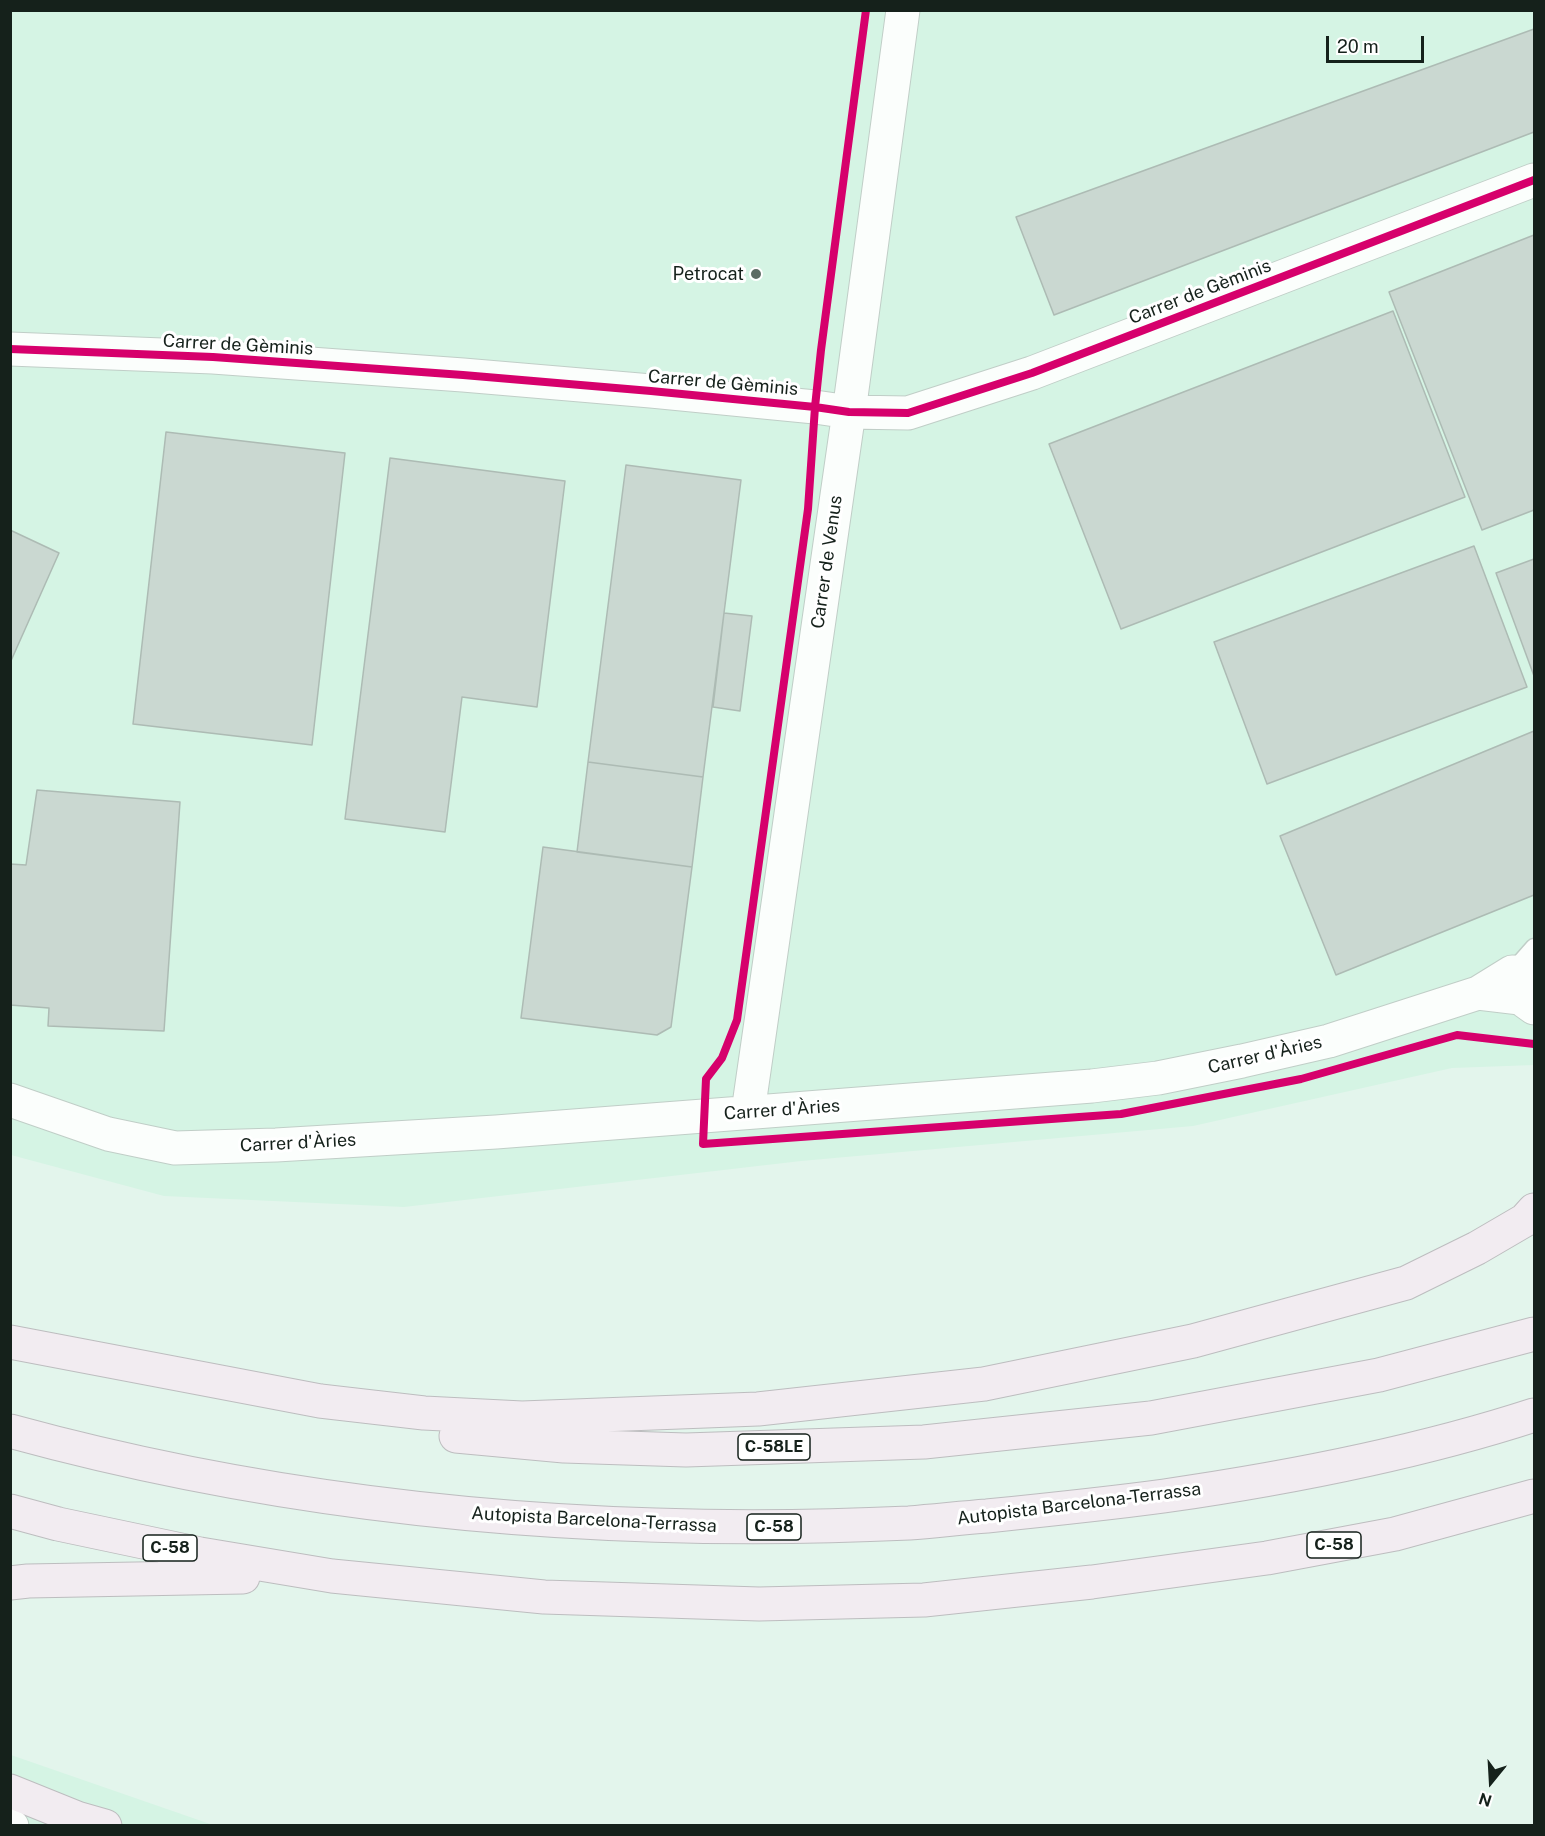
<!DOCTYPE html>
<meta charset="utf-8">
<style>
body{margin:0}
#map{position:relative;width:1545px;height:1836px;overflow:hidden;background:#e3f5ec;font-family:"Public Sans",sans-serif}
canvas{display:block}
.frame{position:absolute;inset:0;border:12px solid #15211b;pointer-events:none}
.north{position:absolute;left:1461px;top:1752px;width:60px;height:60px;-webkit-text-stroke:4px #fff;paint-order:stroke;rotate:198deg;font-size:16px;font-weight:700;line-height:24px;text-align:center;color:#15211b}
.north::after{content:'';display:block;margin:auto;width:21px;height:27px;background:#15211b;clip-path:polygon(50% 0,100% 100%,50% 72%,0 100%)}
.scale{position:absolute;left:1326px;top:36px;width:98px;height:27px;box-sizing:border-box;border:3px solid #15211b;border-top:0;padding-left:8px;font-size:18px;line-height:21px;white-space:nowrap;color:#15211b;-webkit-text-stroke:4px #fff;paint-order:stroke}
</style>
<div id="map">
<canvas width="1545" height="1836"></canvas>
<div class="frame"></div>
<div class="north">N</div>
<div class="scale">20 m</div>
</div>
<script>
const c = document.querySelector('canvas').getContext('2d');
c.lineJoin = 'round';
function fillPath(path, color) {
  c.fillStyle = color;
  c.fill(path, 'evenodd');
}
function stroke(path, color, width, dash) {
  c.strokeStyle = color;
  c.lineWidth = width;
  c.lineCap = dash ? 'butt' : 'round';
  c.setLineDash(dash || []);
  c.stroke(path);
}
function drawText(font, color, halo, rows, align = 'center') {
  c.font = font + ' "Public Sans",sans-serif';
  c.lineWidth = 6;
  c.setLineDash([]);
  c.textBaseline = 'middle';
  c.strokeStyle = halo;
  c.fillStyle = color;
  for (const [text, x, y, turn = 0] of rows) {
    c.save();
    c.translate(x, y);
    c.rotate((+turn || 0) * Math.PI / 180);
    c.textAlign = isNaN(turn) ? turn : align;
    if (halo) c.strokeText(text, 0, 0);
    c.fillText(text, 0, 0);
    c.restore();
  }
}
fillPath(new Path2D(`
 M11 11H1534V1065L1452 1068 1193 1126 801 1161 404 1207 164 1196 11 1155Z
 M11 1755 213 1825H11Z`), '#d5f4e4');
const building = new Path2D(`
 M1534 29V132L1054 315 1016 217Z
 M1534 235V510L1482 530 1389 292Z
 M1393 311 1465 497 1121 629 1049 444Z
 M166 432 345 453 312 745 133 724Z
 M390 458 565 481 537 707 462 697 445 832 345 819Z
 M626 465 741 480 703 777 588 762Z
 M10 530 59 553 10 663Z
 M1474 546 1527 687 1267 784 1214 642Z
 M1534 559V676L1496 573Z
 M724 613 752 616 740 711 713 707Z
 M1534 731V895L1336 975 1280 836Z
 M588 762 703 777 692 867 577 852Z
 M37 790 180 802 164 1031 48 1026 49 1008 10 1005V864L26 865Z
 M543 847 692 867 671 1027 657 1035 521 1018Z`);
fillPath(building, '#cad8d1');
stroke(building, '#adbbb4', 1.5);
const lane = new Path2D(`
 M1512 972 1534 947`);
const street = new Path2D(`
 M10 349 213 357 463 375 651 391 815 407 849 412 908 413 1032 373 1534 180
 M1478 993 1520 998 1534 1008
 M10 1100 108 1134 175 1148 276 1145 496 1132 1092 1086 1158 1078 1242 1061 1329 1041 1478 993 1512 972 1534 973
 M748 1112 849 412 903 10
 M10 1825 12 1826`);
const highway = new Path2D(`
 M10 1342 320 1401 424 1413 522 1418 758 1409 984 1384 1193 1341 1406 1283 1477 1248 1525 1220 1534 1210
 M10 1431C302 1511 608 1537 909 1523 935 1521 961 1518 987 1516 1046 1510 1105 1504 1164 1496 1289 1478 1414 1454 1534 1415
 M456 1436 564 1446 686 1450 924 1442 1151 1418 1379 1375 1534 1334
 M10 1511 58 1524 200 1554 332 1576 544 1597 759 1604 924 1600 1092 1582 1267 1558 1395 1534 1534 1496
 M10 1583 28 1581 243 1577
 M10 1791 77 1818 105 1826`);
stroke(lane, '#c0cec7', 19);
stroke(street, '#c0cec7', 35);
stroke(highway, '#bdbdbf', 35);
stroke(lane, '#fbfefc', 16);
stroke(street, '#fbfefc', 33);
stroke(highway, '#f2ecf1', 33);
stroke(new Path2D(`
 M866 10 821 350 815 407 808 509 737 1020 722 1058 706 1079 703 1144 1121 1114 1301 1079 1457 1035 1534 1044
 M10 349 213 357 463 375 651 391 815 407 849 412 908 413 1032 373 1534 180`), '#d6006c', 8);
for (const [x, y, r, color] of [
 [756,274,6,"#5d6b64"]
]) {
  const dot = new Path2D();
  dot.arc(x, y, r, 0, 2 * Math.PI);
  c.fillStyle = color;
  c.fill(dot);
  stroke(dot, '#fff', 2);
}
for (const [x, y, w] of [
 [774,1447,72],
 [774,1527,54],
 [1334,1545,54],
 [170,1548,54]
]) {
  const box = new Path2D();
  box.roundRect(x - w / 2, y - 13, w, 26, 4.5);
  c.fillStyle = '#fff';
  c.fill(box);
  stroke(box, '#15211b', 1.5);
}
drawText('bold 16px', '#15211b', null, [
 ["C-58LE",774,1447],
 ["C-58",774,1527],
 ["C-58",1334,1545],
 ["C-58",170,1548]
]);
drawText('18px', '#15211b', '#fff', [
 ["Petrocat",744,274]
], 'right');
drawText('18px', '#15211b', '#fff', [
 ["Carrer de Gèminis",1200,292,-21],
 ["Carrer de Gèminis",238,345,3],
 ["Carrer de Gèminis",723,383,5],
 ["Carrer de Venus",827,562,-82],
 ["Carrer d'Àries",1265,1055,-13],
 ["Carrer d'Àries",782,1110,-4],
 ["Carrer d'Àries",298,1143,-3],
 ["Autopista Barcelona-Terrassa",1079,1504,-7],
 ["Autopista Barcelona-Terrassa",594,1520,3]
]);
</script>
